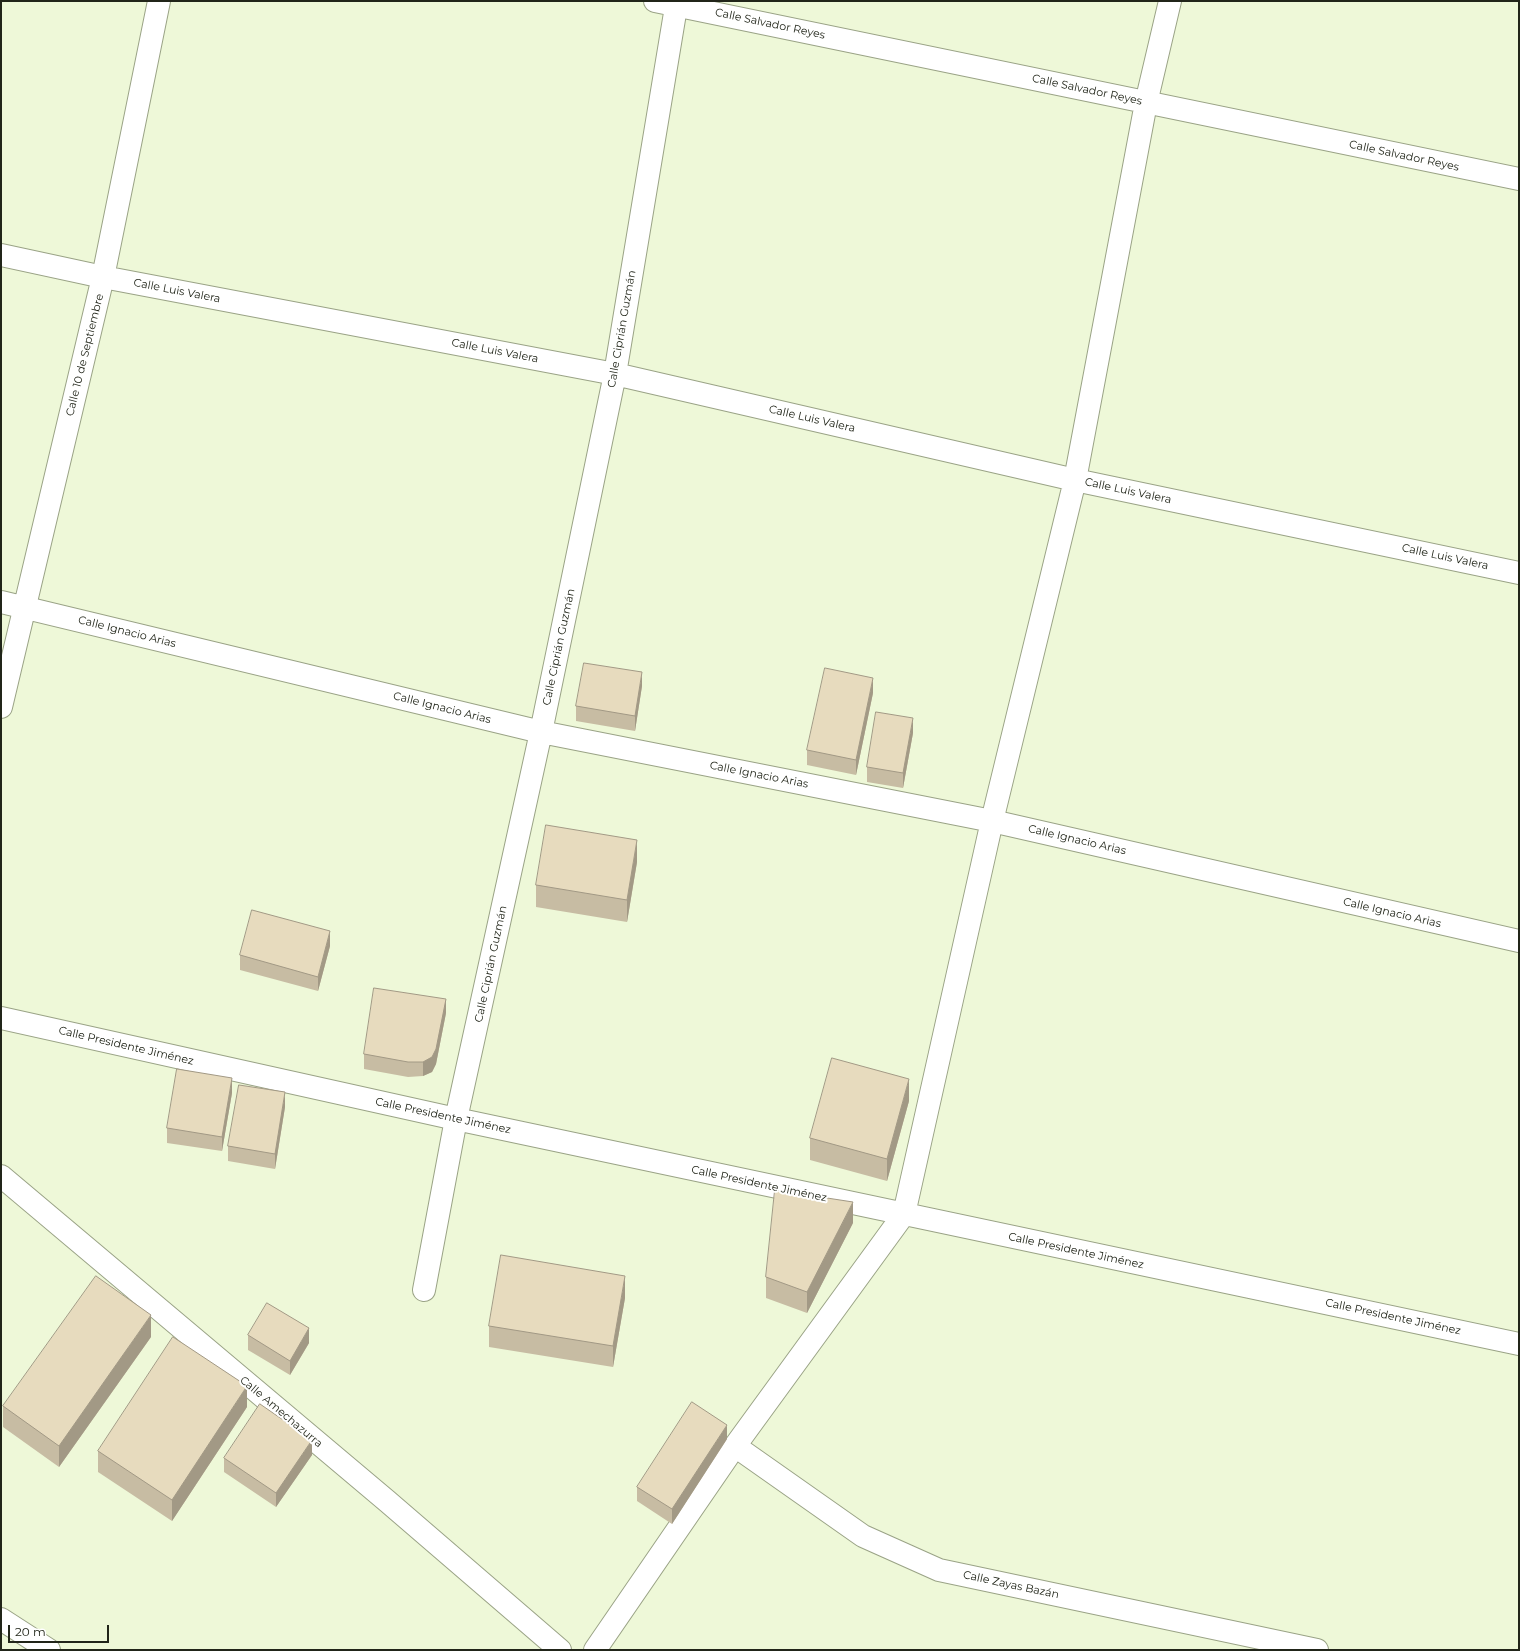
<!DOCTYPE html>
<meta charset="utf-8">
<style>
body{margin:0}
#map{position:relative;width:1520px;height:1651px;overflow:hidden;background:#eef8d8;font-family:Montserrat,sans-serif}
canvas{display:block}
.frame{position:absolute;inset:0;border:2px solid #212519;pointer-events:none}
.scale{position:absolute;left:8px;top:1625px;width:101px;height:18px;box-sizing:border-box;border:2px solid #212519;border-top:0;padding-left:5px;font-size:12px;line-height:14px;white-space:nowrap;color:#212519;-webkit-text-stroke:3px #fff;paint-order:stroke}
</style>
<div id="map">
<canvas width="1520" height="1651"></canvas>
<div class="frame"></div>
<div class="scale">20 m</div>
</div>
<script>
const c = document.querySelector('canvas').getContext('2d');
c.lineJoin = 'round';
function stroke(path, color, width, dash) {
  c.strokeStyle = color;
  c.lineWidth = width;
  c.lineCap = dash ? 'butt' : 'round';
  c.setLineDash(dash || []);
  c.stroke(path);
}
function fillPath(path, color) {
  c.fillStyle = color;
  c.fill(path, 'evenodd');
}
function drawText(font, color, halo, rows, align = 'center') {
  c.font = font + ' Montserrat,sans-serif';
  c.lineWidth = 4;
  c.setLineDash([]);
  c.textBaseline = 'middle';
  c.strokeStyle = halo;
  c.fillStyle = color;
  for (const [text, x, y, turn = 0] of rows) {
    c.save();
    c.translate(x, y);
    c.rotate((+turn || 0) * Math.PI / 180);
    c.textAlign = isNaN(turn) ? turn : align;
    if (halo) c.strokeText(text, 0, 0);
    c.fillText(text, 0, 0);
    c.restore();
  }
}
const street = new Path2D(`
 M655 1 1519 179
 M1 255 103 277 615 374 1075 480 1519 573
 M1 602 541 732 992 821 1519 941
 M1 707 103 277 159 1
 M1 1018 456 1119 1519 1344
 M1 1176 387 1501 560 1650
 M424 1290 456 1119 541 732 615 374 677 1
 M735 1446 863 1536 939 1570 1317 1650
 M595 1650 735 1446 904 1214 992 821 1075 480 1146 103 1170 1`);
const secondary = new Path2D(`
 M1 1619 49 1650`);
stroke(street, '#9aa386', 24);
stroke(secondary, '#9aa386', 24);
stroke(street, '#fff', 22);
stroke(secondary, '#fff', 22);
fillPath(new Path2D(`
 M642 686 635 731 576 721V706Z
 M873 693 856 775 807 765V750Z
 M913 733 903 788 867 782V767Z
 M637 862 627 922 536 907V885Z
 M330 946 318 991 240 970V955Z
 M446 1013 436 1064 432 1072 423 1076 408 1077 364 1069V1054Z
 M232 1093 222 1151 167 1143V1128Z
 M909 1101 887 1181 810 1160V1138Z
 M285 1107 275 1169 228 1161V1146Z
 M853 1223 807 1313 766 1298V1277Z
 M625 1298 613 1367 489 1347V1326Z
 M248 1335 309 1343 290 1375 248 1350Z
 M151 1337 59 1467 3 1427V1406Z
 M247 1407 172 1521 98 1472V1451Z
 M727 1439 672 1524 637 1501V1487Z
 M312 1455 276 1507 224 1472V1458Z`), '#c7bca3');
fillPath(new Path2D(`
 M642 672V686L635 731V716Z
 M873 678V693L856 775V760Z
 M913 718V733L903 788V773Z
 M637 840V862L627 922V900Z
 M330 931V946L318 991V977Z
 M446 999V1013L436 1064 432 1072 423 1076V1062Z
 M232 1078V1093L222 1151V1137Z
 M909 1079V1101L887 1181V1159Z
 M285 1092V1107L275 1169V1154Z
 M853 1202V1223L807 1313V1292Z
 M625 1276V1298L613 1367V1346Z
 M151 1315V1337L59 1467V1446Z
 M309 1328V1343L290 1375V1361Z
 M247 1386V1407L172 1521V1500Z
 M727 1425V1439L672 1524V1509Z
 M312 1440V1455L276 1507V1493Z`), '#a29985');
const building = new Path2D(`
 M584 663 642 672 635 716 576 706Z
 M825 668 873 678 856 760 807 750Z
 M876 712 913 718 903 773 867 767Z
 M546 825 637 840 627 900 536 885Z
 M252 910 330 931 318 977 240 955Z
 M374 988 446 999 436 1049 432 1057 423 1062H408L364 1054Z
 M832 1058 909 1079 887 1159 810 1138Z
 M177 1069 232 1078 222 1137 167 1128Z
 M239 1085 285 1092 275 1154 228 1146Z
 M775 1190 853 1202 807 1292 766 1277Z
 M501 1255 625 1276 613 1346 489 1326Z
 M96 1276 151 1315 59 1446 3 1406Z
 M267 1303 309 1328 290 1361 248 1335Z
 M173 1337 247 1386 172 1500 98 1451Z
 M692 1402 727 1425 672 1509 637 1487Z
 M260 1404 312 1440 276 1493 224 1458Z`);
fillPath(building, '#e7dbbe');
stroke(building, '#a29985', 1);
drawText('11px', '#212519', '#fff', [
 ["Calle Salvador Reyes",770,24,12],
 ["Calle Salvador Reyes",1087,90,12],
 ["Calle Salvador Reyes",1404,156,12],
 ["Calle Luis Valera",177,291,11],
 ["Calle Ciprián Guzmán",622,329,-80],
 ["Calle Luis Valera",495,351,11],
 ["Calle 10 de Septiembre",85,355,-76],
 ["Calle Luis Valera",812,419,13],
 ["Calle Luis Valera",1128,491,12],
 ["Calle Luis Valera",1445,557,12],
 ["Calle Ignacio Arias",127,632,14],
 ["Calle Ciprián Guzmán",559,647,-78],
 ["Calle Ignacio Arias",442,708,14],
 ["Calle Ignacio Arias",759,775,11],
 ["Calle Ignacio Arias",1077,840,13],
 ["Calle Ignacio Arias",1392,913,13],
 ["Calle Ciprián Guzmán",491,964,-78],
 ["Calle Presidente Jiménez",126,1046,13],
 ["Calle Presidente Jiménez",443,1116,12],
 ["Calle Presidente Jiménez",759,1184,12],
 ["Calle Presidente Jiménez",1076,1251,12],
 ["Calle Presidente Jiménez",1393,1317,12],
 ["Calle Amechazurra",281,1412,40],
 ["Calle Zayas Bazán",1011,1585,12]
]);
</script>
